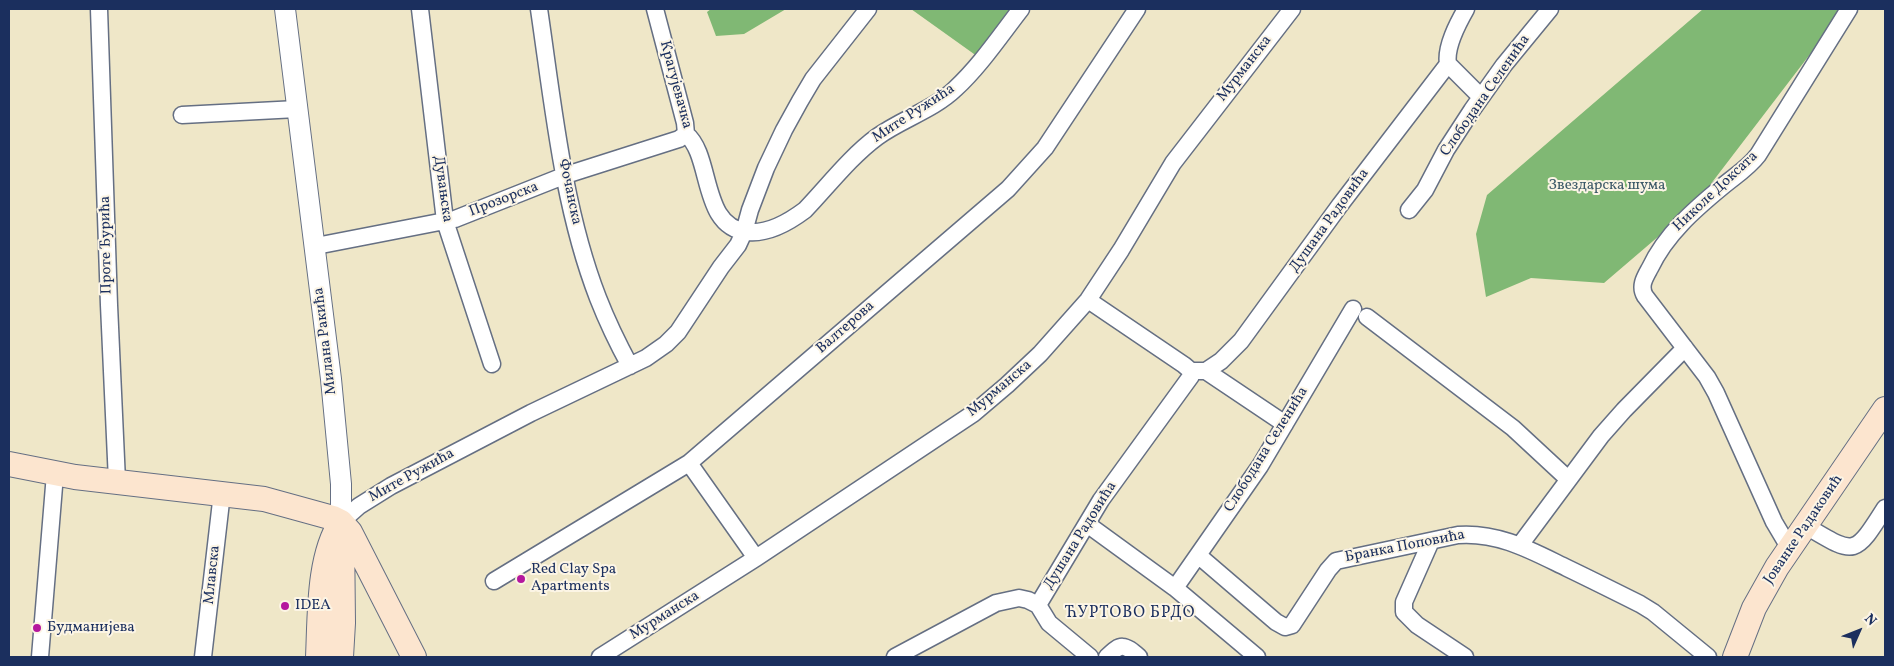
<!DOCTYPE html>
<meta charset="utf-8">
<style>
body{margin:0}
#map{position:relative;width:1894px;height:666px;overflow:hidden;background:#efe7c8;font-family:Vollkorn,serif}
canvas{display:block}
.frame{position:absolute;inset:0;border:10px solid #1b2f5e;pointer-events:none}
.north{position:absolute;left:1834px;top:606px;width:50px;height:50px;-webkit-text-stroke:4px #fcf5e5;paint-order:stroke;rotate:46deg;font-size:14px;font-weight:700;line-height:20px;text-align:center;color:#1b2f5e}
.north::after{content:'';display:block;margin:auto;width:18px;height:22px;background:#1b2f5e;clip-path:polygon(50% 0,100% 100%,50% 72%,0 100%)}
</style>
<div id="map">
<canvas width="1894" height="666"></canvas>
<div class="frame"></div>
<div class="north">N</div>
</div>
<script>
const c = document.querySelector('canvas').getContext('2d');
c.lineJoin = 'round';
function fillPath(path, color) {
  c.fillStyle = color;
  c.fill(path, 'evenodd');
}
function stroke(path, color, width, dash) {
  c.strokeStyle = color;
  c.lineWidth = width;
  c.lineCap = dash ? 'butt' : 'round';
  c.setLineDash(dash || []);
  c.stroke(path);
}
function drawText(font, color, halo, rows, align = 'center') {
  c.font = font + ' Vollkorn,serif';
  c.lineWidth = 4;
  c.setLineDash([]);
  c.textBaseline = 'middle';
  c.strokeStyle = halo;
  c.fillStyle = color;
  for (const [text, x, y, turn = 0] of rows) {
    c.save();
    c.translate(x, y);
    c.rotate((+turn || 0) * Math.PI / 180);
    c.textAlign = isNaN(turn) ? turn : align;
    if (halo) c.strokeText(text, 0, 0);
    c.fillText(text, 0, 0);
    c.restore();
  }
}
fillPath(new Path2D(`
 M711 9H786L744 34 716 36 707 12Z
 M911 9H1021L981 59Z
 M1703 9H1839L1814 49 1694 206 1604 283 1531 278 1486 297 1476 234 1487 195Z`), '#80b874');
const minor = new Path2D(`
 M99 9 109 305 117 481
 M420 9 445 221 492 364
 M539 9C553 104 563 208 598 298 607 321 618 344 630 366
 M655 9 685 123 686 134
 M1466 9C1458 23 1445 47 1448 64L1481 97
 M182 115 297 109
 M686 134C713 156 700 228 748 232 768 234 789 222 805 210 828 186 850 157 877 137 902 119 933 110 955 89 980 66 1000 36 1021 9
 M1409 210 1425 190 1446 150 1472 110 1504 65 1550 9
 M316 246 455 219 566 175 679 139 686 134
 M1088 300 1184 365 1191 371
 M1367 317 1513 428 1568 479
 M1191 371H1206L1221 361 1241 341 1340 205 1448 64
 M1206 371 1285 424
 M689 463 756 558
 M341 522 359 506 391 486 531 413 646 358 666 344 678 332 721 267 738 245 744 232 750 210 766 168 784 130 800 101 813 79 868 9
 M1087 524 1175 588 1257 657
 M1806 526C1855 555 1854 557 1885 508
 M1431 541 1404 602V612L1417 625 1465 657
 M1520 545 1601 436 1624 410 1685 348
 M1790 549 1774 522 1716 393 1707 377 1645 296C1639 286 1645 277 1650 268 1666 234 1695 209 1723 186 1735 176 1748 168 1758 155L1849 9
 M1199 556 1276 622 1285 627 1292 625 1328 570 1336 561 1458 535C1499 532 1532 551 1567 568 1592 580 1616 592 1640 604L1653 612 1708 657
 M494 581 689 463 1008 189 1045 148 1137 9
 M1175 588 1260 466 1353 309
 M1038 605 1101 500 1191 376V371
 M40 657 55 474
 M203 657 222 493
 M600 657 756 558 974 413 1007 385 1040 354 1088 300 1121 250 1173 163 1292 9
 M895 657 996 603 1019 598 1028 600 1038 605 1049 623 1090 657
 M1107 657C1121 643 1124 644 1139 657`);
const tertiary = new Path2D(`
 M285 9 331 379 341 484V522`);
const secondary = new Path2D(`
 M9 464 75 477 264 499 333 518 341 522 350 532 414 657
 M318 657C320 615 318 557 341 522
 M341 657 343 623 342 531
 M1735 657 1754 608 1777 567 1885 409`);
stroke(minor, '#656f83', 19);
stroke(tertiary, '#656f83', 22);
stroke(secondary, '#656f83', 26);
stroke(minor, '#fff', 16);
stroke(tertiary, '#fff', 20);
stroke(secondary, '#fce5cf', 24);
for (const [x, y, r, color] of [
 [521,579,5,"#b5179e"],
 [285,606,5,"#b5179e"],
 [37,628,5,"#b5179e"]
]) {
  const dot = new Path2D();
  dot.arc(x, y, r, 0, 2 * Math.PI);
  c.fillStyle = color;
  c.fill(dot);
  stroke(dot, '#fcf5e5', 2);
}
drawText('15px', '#1b2f5e', '#fcf5e5', [
 ["Мурманска",1245,69,-52],
 ["Крагујевачка",675,85,75],
 ["Слободана Селенића",1486,96,-55],
 ["Мите Ружића",914,114,-33],
 ["Дувањска",442,189,82],
 ["Фочанска",569,192,78],
 ["Николе Доксата",1716,192,-43],
 ["Прозорска",504,200,-21],
 ["Душана Радовића",1330,221,-54],
 ["Проте Ђурића",107,245,-91],
 ["Валтерова",846,328,-41],
 ["Милана Ракића",326,341,-97],
 ["Мурманска",1000,389,-40],
 ["Слободана Селенића",1267,450,-58],
 ["Мите Ружића",412,476,-29],
 ["Јованке Радаковић",1804,530,-56],
 ["Душана Радовића",1081,536,-58],
 ["Бранка Поповића",1405,547,-11],
 ["Млавска",213,575,-84],
 ["Мурманска",665,616,-32]
]);
drawText('15px', '#3c5968', '#fcf5e5', [
 ["Звездарска шума",1607,186]
]);
drawText('15px', '#1b2f5e', '#fcf5e5', [
 ["Red Clay Spa",531,570],
 ["Apartments",531,587],
 ["IDEA",295,606],
 ["Будманијева",47,628]
], 'left');
c.letterSpacing = '1px';
drawText('16px', '#1b2f5e', '#fcf5e5', [
 ["ЋУРТОВО БРДО",1130,614]
]);
c.letterSpacing = '0px';
</script>
